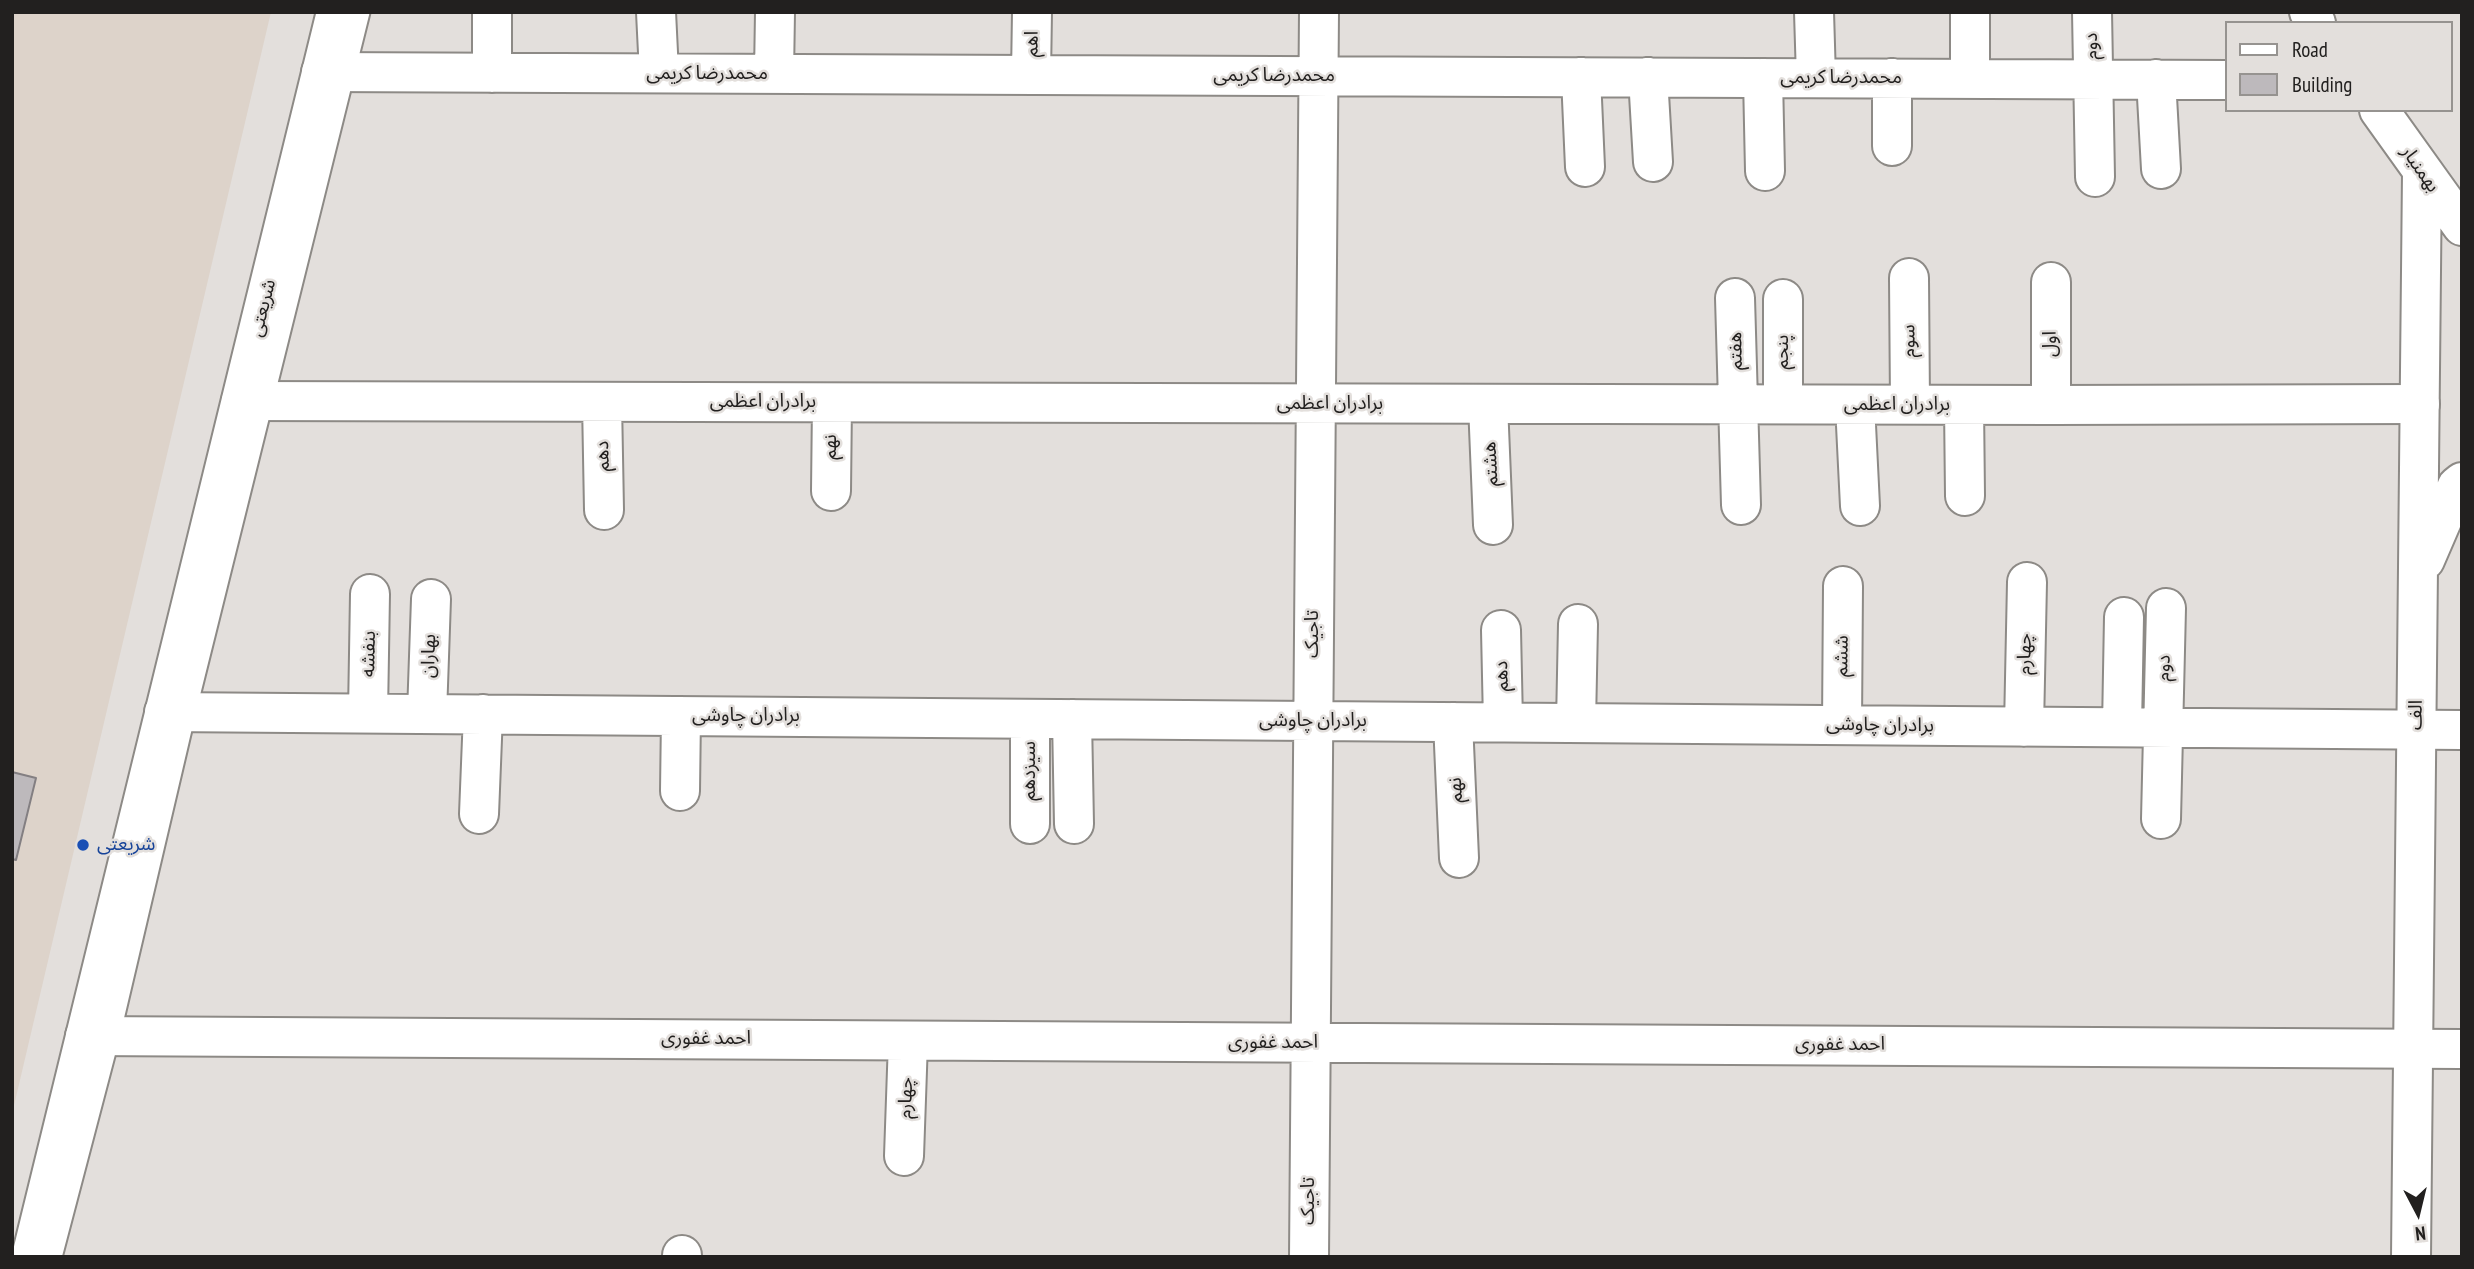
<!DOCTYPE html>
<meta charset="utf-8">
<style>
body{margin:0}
#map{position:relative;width:2474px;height:1269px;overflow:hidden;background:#e3dfdc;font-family:"PT Sans Narrow",sans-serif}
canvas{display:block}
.frame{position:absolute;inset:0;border:14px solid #22201f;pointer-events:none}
.legend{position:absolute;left:2225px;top:21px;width:228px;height:91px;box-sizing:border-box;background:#e3dfdc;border:2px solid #969390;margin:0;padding:9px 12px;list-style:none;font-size:21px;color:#22201f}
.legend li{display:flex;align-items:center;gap:14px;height:35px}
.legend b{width:35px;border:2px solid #969390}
.north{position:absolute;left:2383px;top:1178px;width:70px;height:70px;-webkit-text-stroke:5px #e3dfdc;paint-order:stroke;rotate:173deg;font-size:19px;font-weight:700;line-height:28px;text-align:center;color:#22201f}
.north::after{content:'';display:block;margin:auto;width:24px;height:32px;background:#22201f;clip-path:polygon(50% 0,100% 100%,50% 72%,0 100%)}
</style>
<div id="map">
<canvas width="2474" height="1269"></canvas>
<div class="frame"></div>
<ul class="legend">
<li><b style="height:9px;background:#fff"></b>Road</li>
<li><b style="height:19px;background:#bdb9bc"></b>Building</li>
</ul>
<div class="north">N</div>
</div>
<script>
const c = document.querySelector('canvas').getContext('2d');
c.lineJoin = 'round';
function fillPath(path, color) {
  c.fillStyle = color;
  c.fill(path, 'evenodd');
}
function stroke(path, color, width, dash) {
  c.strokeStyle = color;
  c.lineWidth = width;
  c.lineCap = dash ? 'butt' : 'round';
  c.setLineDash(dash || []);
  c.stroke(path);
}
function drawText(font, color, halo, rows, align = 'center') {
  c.font = font + ' "PT Sans Narrow","Noto Sans Arabic",sans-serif';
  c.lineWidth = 5;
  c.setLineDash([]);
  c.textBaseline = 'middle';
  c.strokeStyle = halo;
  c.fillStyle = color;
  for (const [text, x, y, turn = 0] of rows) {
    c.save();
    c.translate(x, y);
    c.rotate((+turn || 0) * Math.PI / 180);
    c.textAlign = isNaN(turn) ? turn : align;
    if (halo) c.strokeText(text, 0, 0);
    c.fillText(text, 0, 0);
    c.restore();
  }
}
fillPath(new Path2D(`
 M12 12H271L12 1114Z`), '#ddd3ca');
const building = new Path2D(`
 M12 772 36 778 16 860 12 859Z`);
fillPath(building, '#bdb9bc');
stroke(building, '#837f82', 2);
const lane = new Path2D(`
 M52 1257 110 1036 186 712 360 12`);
const street = new Path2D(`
 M492 12V73
 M656 12 659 73
 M1814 12 1816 78
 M2092 12 2095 177
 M321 72 2227 80
 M774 74 775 12
 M1031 75 1032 12
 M1581 77 1585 167
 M1648 77 1653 162
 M1763 78 1765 171
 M1892 78V146
 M1970 79V12
 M2156 79 2161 169
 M1909 278 1910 404
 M2051 282V405
 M1735 298 1741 505
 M241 401 2051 405 2420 404
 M602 402 604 510
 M1488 404 1493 525
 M1783 404V299
 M1855 405 1860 506
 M1964 405 1965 496
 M831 491 832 403
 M1501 630 1503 722
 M164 712 2462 730
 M368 713 370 594
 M427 714 431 599
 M1072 719 1074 824
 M1453 722 1459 858
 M1576 723 1578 624
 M1842 725 1843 586
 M2024 727 2027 582
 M2122 727 2124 617
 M680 791 681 716
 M479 814 483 714
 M2161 819 2166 608
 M1030 824V719
 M85 1036 2462 1049
 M904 1156 908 1041
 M682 1257V1255
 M1309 1257 1319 12`);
const secondary = new Path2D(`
 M2309 12 2316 23
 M2379 110 2462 226
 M2425 560 2457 486 2462 482
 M31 1257 336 12
 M2411 1257 2422 173`);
stroke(lane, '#8d8a86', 23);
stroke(street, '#8d8a86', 42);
stroke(secondary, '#8d8a86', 42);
stroke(lane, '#fff', 19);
stroke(street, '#fff', 38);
stroke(secondary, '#fff', 38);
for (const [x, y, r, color] of [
 [83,845,7,"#1a4fb4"]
]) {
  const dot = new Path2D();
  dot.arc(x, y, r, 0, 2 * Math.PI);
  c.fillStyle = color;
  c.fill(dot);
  stroke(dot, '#e3dfdc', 2.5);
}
drawText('19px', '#22201f', '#e3dfdc', [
 ["اهم",1032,44,-89],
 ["دوم",2092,46,-90],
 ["محمدرضا کریمی",707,74],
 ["محمدرضا کریمی",1274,76],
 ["محمدرضا کریمی",1841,78],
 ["بهمنیار",2420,169,55],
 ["شریعتی",263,308,-76],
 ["سوم",1909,341,-91],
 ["اول",2051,344,-90],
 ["هفتم",1736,351,-91],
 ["پنجم",1783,352,-90],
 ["برادران اعظمی",763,402],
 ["برادران اعظمی",1330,404],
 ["برادران اعظمی",1897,405],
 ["نهم",831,447,-90],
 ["دهم",603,456,-91],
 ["هشتم",1491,464,-93],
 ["تاجیک",1313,634,-90],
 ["بنفشه",369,654,-89],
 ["چهارم",2025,654,-89],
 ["بهاران",429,656,-88],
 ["ششم",1842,656,-89],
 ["دوم",2164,668,-88],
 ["دهم",1502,676,-91],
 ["الف",2416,715,-89],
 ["برادران چاوشی",746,716],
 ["برادران چاوشی",1313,721],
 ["برادران چاوشی",1880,725,1],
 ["سیزدهم",1030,771,-90],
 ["نهم",1456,790,-93],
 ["احمد غفوری",706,1039],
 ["احمد غفوری",1273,1043],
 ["احمد غفوری",1840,1045],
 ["چهارم",906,1098,-88],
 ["تاجیک",1309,1201,-90]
]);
drawText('19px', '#164399', '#e3dfdc', [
 ["شریعتی",97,845]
], 'left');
</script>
